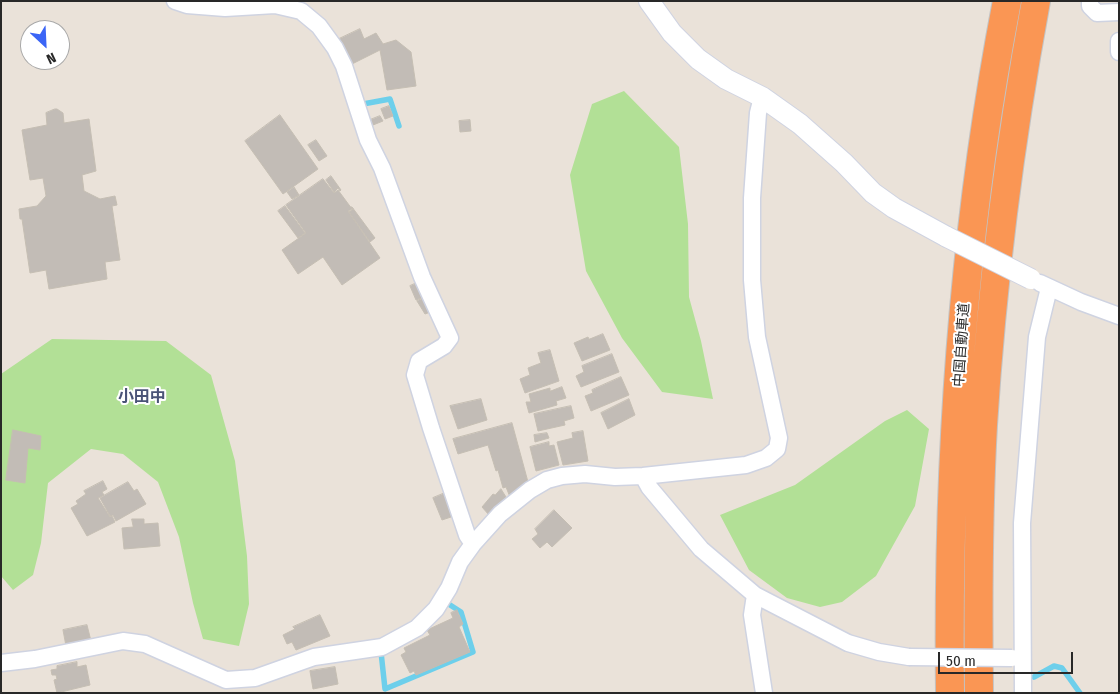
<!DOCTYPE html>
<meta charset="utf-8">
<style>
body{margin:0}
#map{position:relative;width:1120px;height:694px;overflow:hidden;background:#eae2d9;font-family:"Fira Sans Condensed",sans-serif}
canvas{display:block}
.frame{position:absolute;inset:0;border:2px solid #282828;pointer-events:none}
.north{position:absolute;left:20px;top:20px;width:50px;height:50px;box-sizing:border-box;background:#fff;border:1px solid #a9a9a9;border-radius:50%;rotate:155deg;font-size:14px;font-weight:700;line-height:20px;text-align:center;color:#282828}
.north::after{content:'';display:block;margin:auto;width:18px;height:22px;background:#3b65f6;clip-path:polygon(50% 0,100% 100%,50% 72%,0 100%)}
.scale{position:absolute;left:938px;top:652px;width:135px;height:22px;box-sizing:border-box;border:2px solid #282828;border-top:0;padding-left:6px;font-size:15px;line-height:18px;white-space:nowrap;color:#282828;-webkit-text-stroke:4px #fff;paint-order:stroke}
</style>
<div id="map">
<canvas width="1120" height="694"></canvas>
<div class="frame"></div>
<div class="north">N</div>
<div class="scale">50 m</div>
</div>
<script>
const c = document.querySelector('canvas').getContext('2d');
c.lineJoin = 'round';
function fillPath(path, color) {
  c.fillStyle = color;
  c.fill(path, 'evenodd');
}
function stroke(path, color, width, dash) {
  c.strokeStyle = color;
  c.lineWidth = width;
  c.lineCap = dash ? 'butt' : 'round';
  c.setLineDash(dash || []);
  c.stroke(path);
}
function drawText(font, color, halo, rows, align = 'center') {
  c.font = font + ' "Fira Sans Condensed","Noto Sans JP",sans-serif';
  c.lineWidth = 4;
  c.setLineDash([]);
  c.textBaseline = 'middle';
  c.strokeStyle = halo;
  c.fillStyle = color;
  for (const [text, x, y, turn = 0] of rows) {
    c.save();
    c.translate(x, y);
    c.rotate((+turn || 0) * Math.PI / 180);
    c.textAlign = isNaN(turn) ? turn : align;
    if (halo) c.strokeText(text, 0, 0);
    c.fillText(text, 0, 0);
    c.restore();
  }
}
fillPath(new Path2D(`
 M624 91 679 147 688 224 689 297 701 341 713 399 662 392 622 338 586 271 570 175 592 104Z
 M52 339 166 341 211 375 235 461 247 556 249 604 239 646 203 639 193 603 179 537 158 482 123 454 91 449 48 483 41 543 33 575 13 590 1 576V374Z
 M907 410 929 429 915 506 876 576 842 602 820 607 787 598 749 570 720 515 795 485 885 421Z`), '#b2e096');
stroke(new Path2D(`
 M363 104 390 99 399 126
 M381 652 385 689 473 652 461 612 447 603
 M1034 677 1054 666 1062 668 1080 693`), '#6dcfeb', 5.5);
const building = new Path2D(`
 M360 29 364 39 376 33 383 44 396 40 411 52 416 86 387 90 380 50 348 66 339 39Z
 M389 106 393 116 385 119 381 109Z
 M55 109H57L63 113 64 123 89 119 96 171 82 175 84 191 100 199 115 196 117 205 112 206 120 260 105 262 107 279 49 289 46 270 30 273 22 219H20L19 209 37 206 46 196 43 178 30 180 22 130 47 125 46 113Z
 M280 115 318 169 283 194 245 141Z
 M380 116 383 121 373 125 370 120Z
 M470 120 471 131 460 132 459 121Z
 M316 140 327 156 319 161 308 145Z
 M331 176 341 190 340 191 338 188 334 192 326 180Z
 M323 179 334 193 338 190 352 209 348 211 380 258 342 285 323 257 298 274 282 250 306 233 286 205Z
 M294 187 299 195 292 199 287 192Z
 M285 206 305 233 298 238 278 211Z
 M351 207H352L375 238 370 242 349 212 353 209Z
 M419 282 426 296 416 300 410 286Z
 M426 297 433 311 425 314 417 301Z
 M603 334 610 350 582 361 574 343 588 337 589 339Z
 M550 350 559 381 525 393 520 379 530 375 528 368 541 363 538 353Z
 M612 354 619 372 581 387 576 376 584 372 582 366Z
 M621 377 629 395 591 411 585 396 593 393 592 390Z
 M562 387 566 398 556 401 557 405 529 413 526 402H531L529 394 550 388V391Z
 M481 399 487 420 458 429 450 406Z
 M629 399 635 415 608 429 601 413Z
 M571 406 574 418 564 421 565 425 538 431 534 414Z
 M512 423 528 482 510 497 506 487 503 488 498 470 496 471 488 445 458 454 453 439Z
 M13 430 41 436 40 450 28 448 25 483 6 480Z
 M583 431 588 461 563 465 557 442 573 438 572 433Z
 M547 433 549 438 535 442 534 435Z
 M549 442V446L554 445 559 465 536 471 530 447Z
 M103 481 107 489 102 492 104 495 98 498 110 517 112 516 115 522 87 536 71 508 78 504 76 501 86 494 84 491Z
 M128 482 134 491 137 489 146 504 116 521 113 515 110 516 100 498Z
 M501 489 506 497 489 515 482 507 493 494 495 495Z
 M445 493 454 516 442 520 433 498Z
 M554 510 572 528 552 547 547 542 540 548 532 539 538 534 535 529Z
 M132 519H144V524L158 523 160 546 124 549 122 528 133 527Z
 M457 610 463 624 459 627 470 652 416 675 414 671 410 673 401 655 406 652 404 648 430 635 427 630 453 618 451 613Z
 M320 615 330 636 296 650 292 642 287 644 283 635 295 629 293 627Z
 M87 625 91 641 66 646 63 630Z
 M77 662V667L86 665 90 685 57 693 54 680 57 679 56 675H52L51 670 57 669V666Z
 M335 667 338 684 313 689 310 671Z`);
fillPath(building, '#c2bcb6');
stroke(building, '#c5beb3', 1);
const minor = new Path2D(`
 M175 1 187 5 225 8 275 5 301 11 319 26 335 48 344 66 368 140 382 168 422 277 450 338 444 346 419 361 415 375 431 428 467 535 473 544
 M1090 1V6L1097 13 1119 12
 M1119 41V52
 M1040 283 1081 302 1119 316
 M643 476 649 487 701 549 755 595 848 643 879 652 909 657
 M755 595 752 615 764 693
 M1 663 35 659 123 641 145 644 226 680 255 678 314 657 382 647 417 628 436 609 449 588 460 562 473 544 500 514 530 490 547 480 562 476 585 474 615 477 643 476 746 465 766 458 777 449 779 438 757 337 752 280V198L758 113 762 97
 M1023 693 1022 523 1037 337 1049 288`);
const tertiary = new Path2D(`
 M649 1 672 33 698 59 726 79 762 97 800 124 844 163 873 193 894 208 947 237`);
const motorway = new Path2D(`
 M950 693C947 461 963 228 1007 1
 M979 693C978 604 978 514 983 425 992 282 1010 141 1036 1`);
stroke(minor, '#cfd3e1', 19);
stroke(tertiary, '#cfd3e1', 22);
stroke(motorway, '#c3c3c3', 30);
stroke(minor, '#fff', 16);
stroke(tertiary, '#fff', 20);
stroke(motorway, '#fa9654', 28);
const minorBridge = new Path2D(`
 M909 657 1012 658`);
const tertiaryBridge = new Path2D(`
 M947 237 1031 279`);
stroke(minorBridge, '#cfd3e1', 19, []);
stroke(tertiaryBridge, '#cfd3e1', 22, []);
stroke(minorBridge, '#fff', 16);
stroke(tertiaryBridge, '#fff', 20);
drawText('14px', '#282828', '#fff', [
 ["中国自動車道",962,345,-86]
]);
drawText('bold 16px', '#4a5377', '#fff', [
 ["小田中",142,398]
]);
</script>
